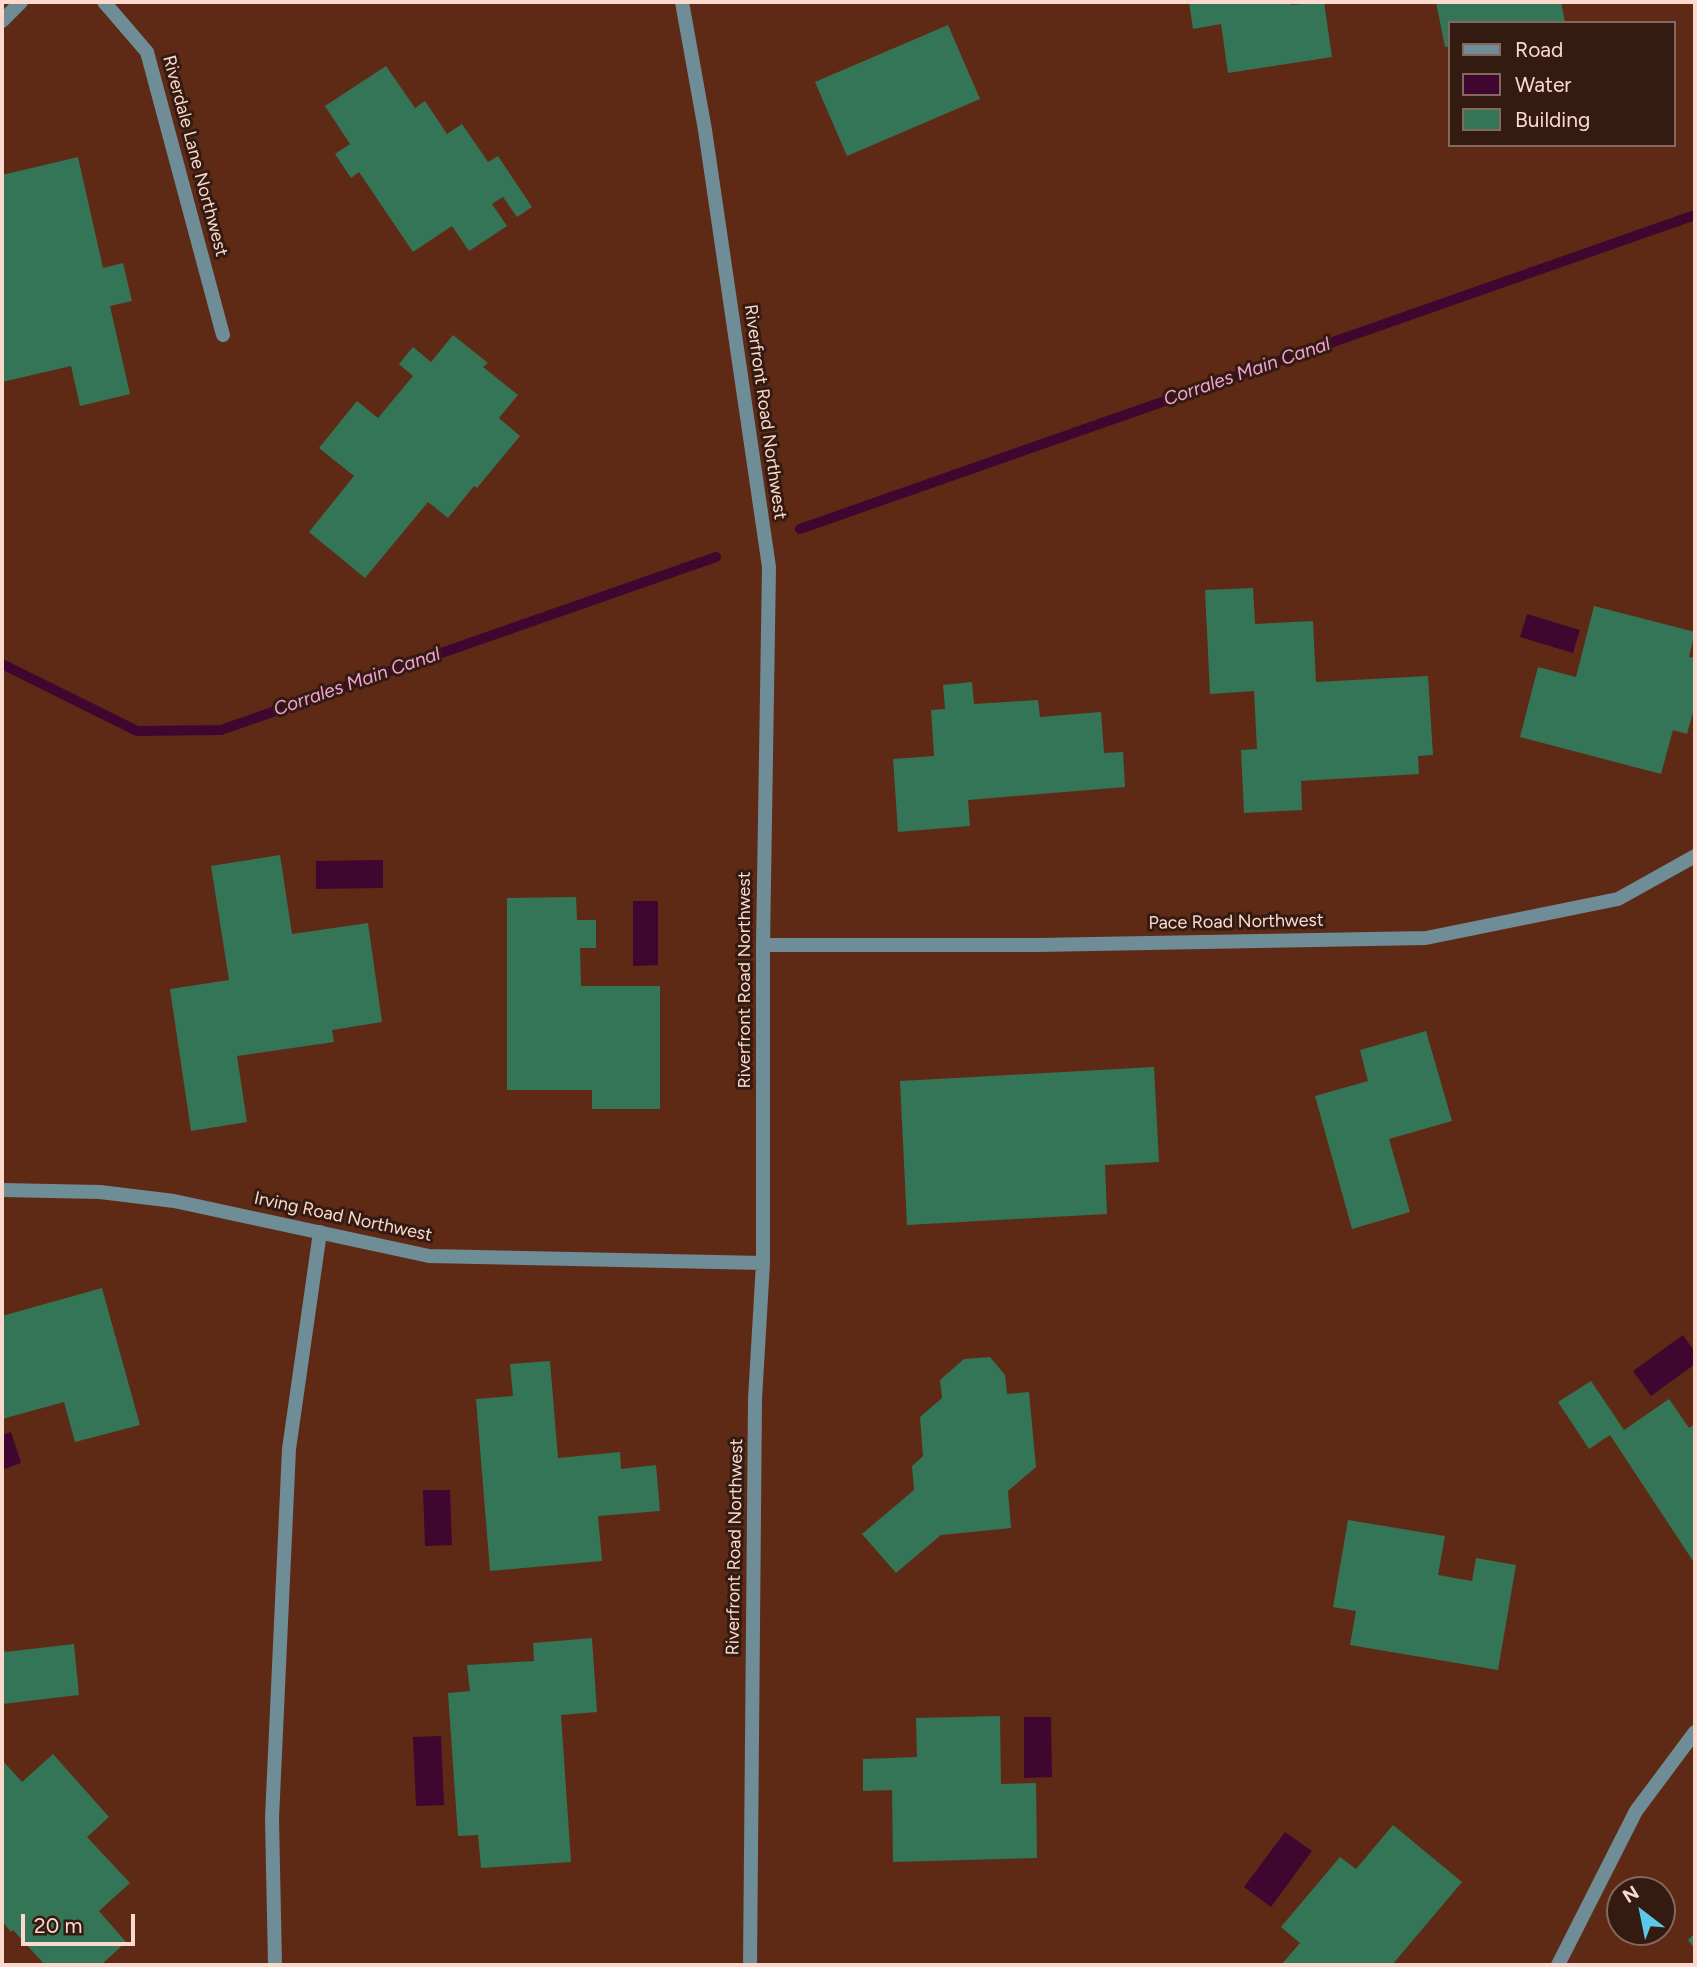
<!DOCTYPE html>
<style>
body{margin:0}
#map{position:relative;width:1697px;height:1967px;overflow:hidden;background:#5f2a15;font-family:Figtree,sans-serif}
canvas{display:block}
.frame{position:absolute;inset:0;border:4px solid #fcd9cd;pointer-events:none}
.legend{position:absolute;left:1448px;top:21px;width:228px;height:126px;box-sizing:border-box;background:#341b12;border:2px solid #84675d;margin:0;padding:9px 12px;list-style:none;font-size:21px;color:#fcd9cd}
.legend li{display:flex;align-items:center;gap:14px;height:35px}
.legend b{width:35px;border:2px solid #84675d}
.north{position:absolute;left:1606px;top:1876px;width:70px;height:70px;box-sizing:border-box;background:#341b12;border:2px solid #84675d;border-radius:50%;rotate:328deg;font-size:19px;font-weight:700;line-height:28px;text-align:center;color:#fcd9cd}
.north::after{content:'';display:block;margin:auto;width:24px;height:32px;background:#5cc7e8;clip-path:polygon(50% 0,100% 100%,50% 72%,0 100%)}
.scale{position:absolute;left:21px;top:1914px;width:114px;height:32px;box-sizing:border-box;border:4px solid #fcd9cd;border-top:0;padding-left:9px;font-size:21px;line-height:24px;white-space:nowrap;color:#fcd9cd;-webkit-text-stroke:5px #341b12;paint-order:stroke}
</style>
<div id="map">
<canvas width="1697" height="1967"></canvas>
<div class="frame"></div>
<ul class="legend">
<li><b style="height:9px;background:#6e8d97"></b>Road</li>
<li><b style="height:19px;background:#3f0730"></b>Water</li>
<li><b style="height:19px;background:#337556"></b>Building</li>
</ul>
<div class="north">N</div>
<div class="scale">20 m</div>
</div>
<script>
const c = document.querySelector('canvas').getContext('2d');
c.lineJoin = 'round';
function fillPath(path, color) {
  c.fillStyle = color;
  c.fill(path, 'evenodd');
}
function stroke(path, color, width, dash) {
  c.strokeStyle = color;
  c.lineWidth = width;
  c.lineCap = dash ? 'butt' : 'round';
  c.setLineDash(dash || []);
  c.stroke(path);
}
function drawText(font, color, halo, rows, align = 'center') {
  c.font = font + ' Figtree,sans-serif';
  c.lineWidth = 6;
  c.setLineDash([]);
  c.textBaseline = 'middle';
  c.strokeStyle = halo;
  c.fillStyle = color;
  for (const [text, x, y, turn = 0] of rows) {
    c.save();
    c.translate(x, y);
    c.rotate((+turn || 0) * Math.PI / 180);
    c.textAlign = isNaN(turn) ? turn : align;
    if (halo) c.strokeText(text, 0, 0);
    c.fillText(text, 0, 0);
    c.restore();
  }
}
fillPath(new Path2D(`
 M1527 614 1580 630 1573 653 1520 637Z
 M383 860V888L316 889V861Z
 M633 901H658V965L633 966Z
 M1683 1335 1695 1352V1364L1651 1396 1633 1371Z
 M11 1432 21 1463 2 1470V1435Z
 M423 1490H450L452 1545 425 1546Z
 M1024 1717H1051L1052 1777 1024 1778Z
 M441 1736 444 1805 416 1806 413 1737Z
 M1285 1832 1312 1851 1271 1907 1244 1887Z`), '#3f0730');
stroke(new Path2D(`
 M800 529 1695 215
 M2 664 137 731 221 730 716 557`), '#3f0730', 10);
fillPath(new Path2D(`
 M1189 2H1290L1291 5 1324 2 1332 57 1228 73 1221 24 1193 29Z
 M1436 2H1561L1565 22 1450 23V46L1445 47Z
 M948 25 980 99 847 156 815 82Z
 M386 66 415 108 425 101 447 134 462 124 488 162 498 156 532 207 517 217 503 197 492 204 507 226 469 251 452 226 413 252 359 172 351 178 335 154 350 144 325 106Z
 M78 157 103 268 123 263 132 301 110 306 130 394 80 406 71 366 2 382V175Z
 M453 335 488 363 483 367 518 395 499 418 520 436 477 488 474 486 448 518 428 502 365 578 309 532 354 476 319 448 357 401 378 418 413 376 399 364 413 347 431 362Z
 M1253 588 1255 624 1313 621 1316 682 1428 676 1433 755 1418 756 1419 774 1301 781 1302 810 1244 813 1241 750 1257 749 1254 691 1210 694 1205 590Z
 M1594 606 1695 632 1689 657 1695 658V705L1687 734 1673 730 1661 774 1520 737 1538 667 1576 677Z
 M972 682 974 704 1038 700 1040 717 1101 712 1104 753 1123 752 1125 787 968 800 970 826 898 832 893 759 934 756 931 710 945 709 943 685Z
 M280 855 292 934 368 923 382 1022 332 1030 334 1042 237 1056 247 1122 191 1131 170 989 229 980 211 866Z
 M576 897 577 920H596V948H580L581 986H660V1109H592V1090H507V898Z
 M1426 1031 1452 1121 1389 1139 1410 1212 1352 1229 1315 1096 1368 1081 1360 1050Z
 M1154 1067 1159 1162 1105 1165 1107 1214 907 1225 900 1081Z
 M102 1288 140 1425 75 1442 64 1402 2 1419V1316Z
 M990 1357 1005 1375 1007 1394 1029 1392 1036 1467 1008 1491 1011 1528 941 1535 896 1573 862 1534 914 1490 912 1466 923 1456 920 1417 942 1398 940 1380 964 1359Z
 M550 1361 558 1458 620 1452 621 1469 656 1465 660 1511 598 1516 602 1561 490 1571 476 1399 513 1396 510 1364Z
 M1591 1381 1624 1430 1669 1399 1689 1428 1695 1424V1487L1693 1488 1695 1492V1564L1610 1435 1589 1449 1558 1402Z
 M1348 1520 1445 1536 1438 1575 1472 1581 1476 1558 1516 1565 1498 1670 1350 1645 1356 1611 1333 1607Z
 M592 1638 597 1712 561 1715 571 1862 481 1868 478 1835 458 1836 448 1693 470 1691 467 1665 534 1661 533 1643Z
 M2 1642 5 1652 74 1644 79 1695 2 1704Z
 M1000 1716 1001 1784 1036 1783 1037 1858 893 1862 892 1790 863 1791V1759L917 1757 916 1718Z
 M53 1754 109 1817 87 1837 130 1883 99 1911 126 1942 101 1965H45L13 1930 11 1932 2 1921V1760L22 1782Z
 M1393 1825 1462 1882 1392 1965H1281L1300 1943 1281 1927 1340 1857 1356 1869Z
 M1695 1933V1949L1688 1940Z`), '#337556');
stroke(new Path2D(`
 M275 1965 272 1818 289 1449 320 1232`), '#6e8d97', 14);
stroke(new Path2D(`
 M104 2 147 52 223 335
 M682 2 705 130 769 567 763 945V1263L755 1399 750 1965
 M2 21 21 2
 M763 945H1037L1426 938 1618 899 1695 856
 M2 1190 100 1192 174 1201 429 1256 763 1263
 M1558 1965 1636 1811 1695 1732`), '#6e8d97', 14);
drawText('18px', '#fcd9cd', '#341b12', [
 ["Riverdale Lane Northwest",195,156,75],
 ["Riverfront Road Northwest",765,412,82],
 ["Pace Road Northwest",1236,922,-1],
 ["Riverfront Road Northwest",745,980,-90],
 ["Irving Road Northwest",343,1217,12],
 ["Riverfront Road Northwest",735,1547,-89]
]);
drawText('italic 19px', '#f3a2d6', '#341b12', [
 ["Corrales Main Canal",1247,372,-19],
 ["Corrales Main Canal",357,682,-19]
]);
</script>
